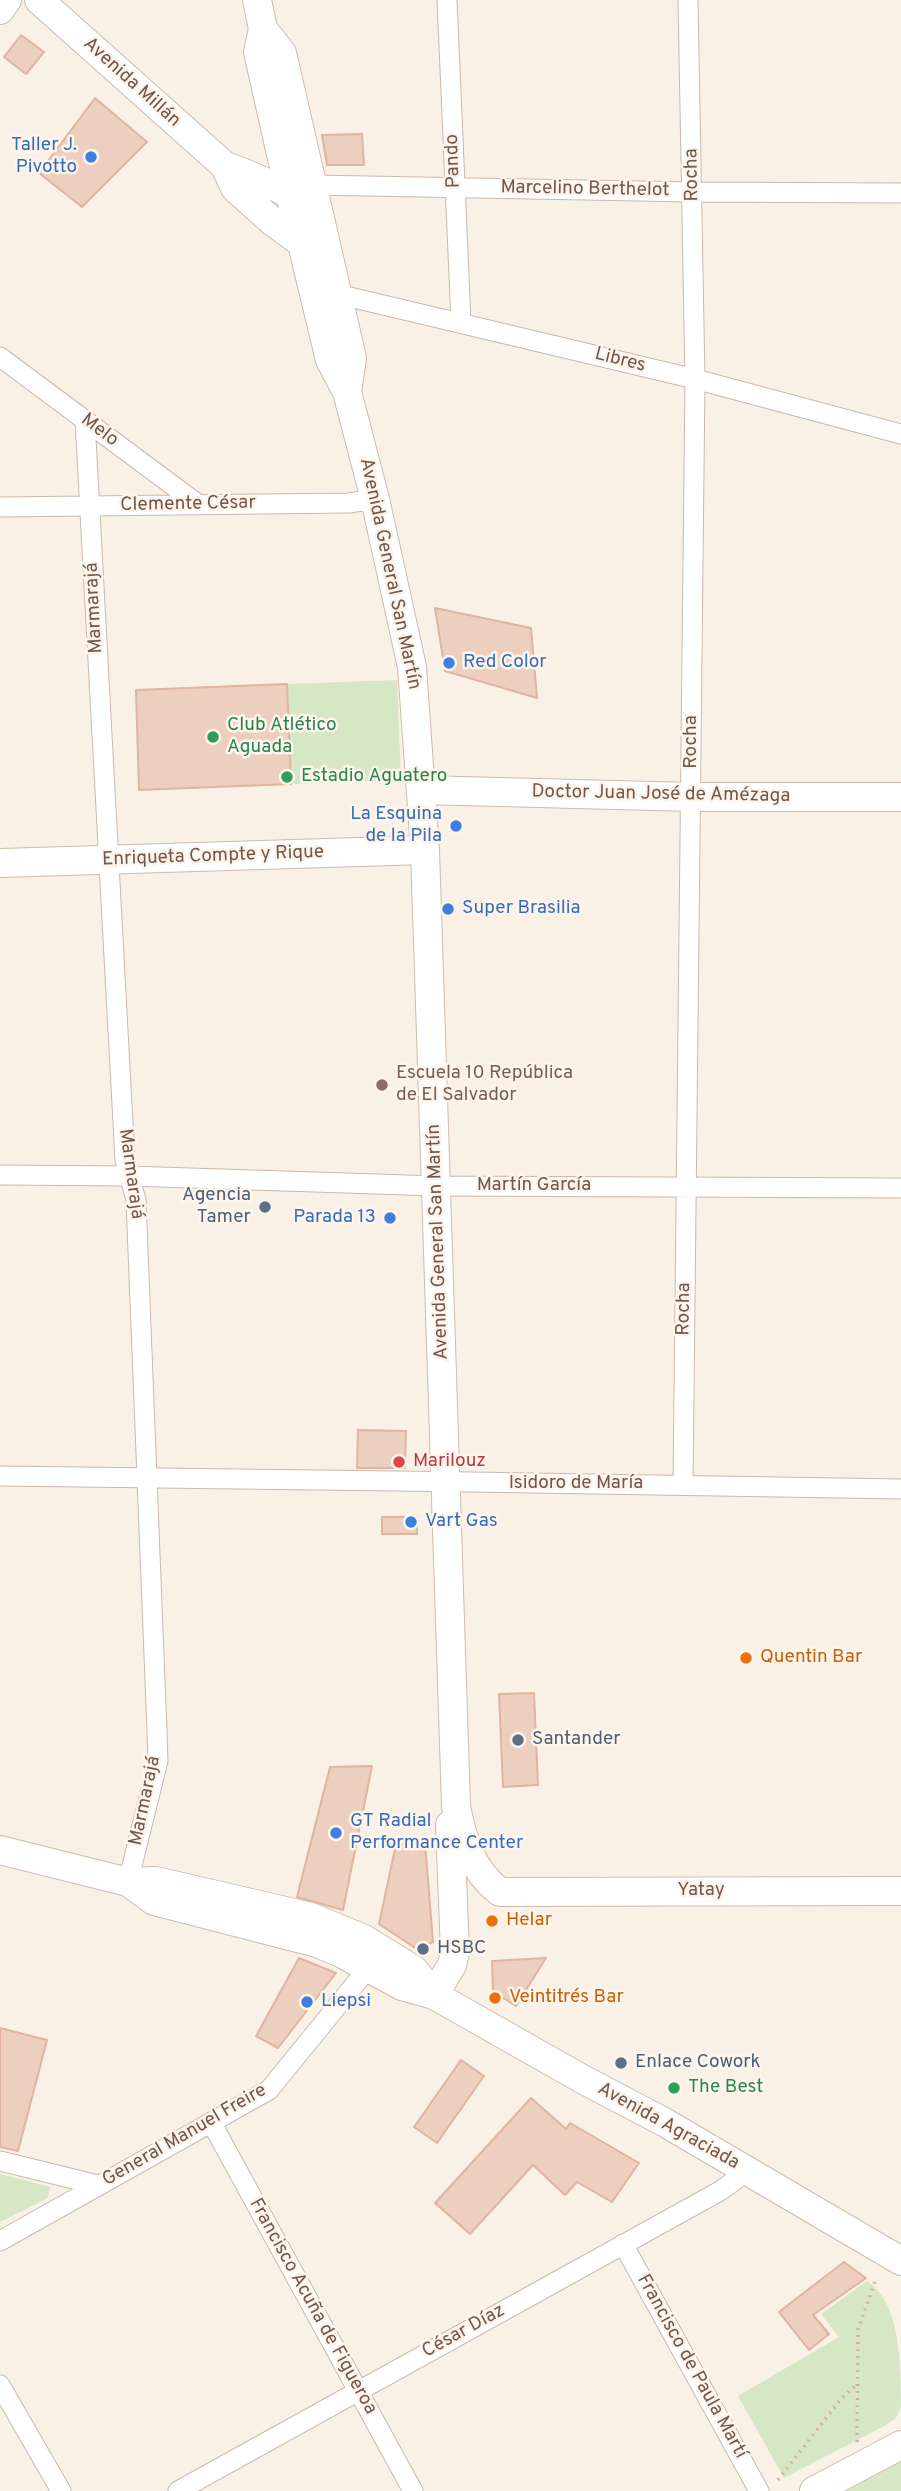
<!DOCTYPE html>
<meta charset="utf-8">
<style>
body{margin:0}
canvas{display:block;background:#faf1e6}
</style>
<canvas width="901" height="2491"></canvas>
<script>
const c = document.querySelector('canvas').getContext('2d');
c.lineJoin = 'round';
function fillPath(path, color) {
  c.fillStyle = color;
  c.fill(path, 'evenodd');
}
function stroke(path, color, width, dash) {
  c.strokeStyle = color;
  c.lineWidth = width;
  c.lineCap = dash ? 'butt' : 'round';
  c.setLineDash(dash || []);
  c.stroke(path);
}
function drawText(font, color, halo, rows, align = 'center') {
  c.font = font + ' Overpass,sans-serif';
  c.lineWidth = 5;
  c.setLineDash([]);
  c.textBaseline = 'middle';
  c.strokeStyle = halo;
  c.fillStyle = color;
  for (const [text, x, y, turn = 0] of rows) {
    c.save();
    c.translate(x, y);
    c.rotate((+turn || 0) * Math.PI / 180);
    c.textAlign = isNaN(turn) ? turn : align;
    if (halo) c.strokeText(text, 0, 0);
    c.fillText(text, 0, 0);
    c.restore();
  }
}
fillPath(new Path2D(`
 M397 680 401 780 291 784 287 684Z
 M0 2174 50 2187 48 2198 0 2222Z
 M867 2281C901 2302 901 2367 901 2407L896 2418 886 2425 784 2478 738 2396 839 2337 821 2314Z
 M899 2463H901V2491H847Z`), '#d5e7c5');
const building = new Path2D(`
 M21 35 44 52 26 74 4 57Z
 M95 98 147 142 82 207 39 173Z
 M362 134 364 165H327L322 135Z
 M435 608 531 628 537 698 445 671Z
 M287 684 291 784 139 790 136 690Z
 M358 1430 406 1431 405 1468H357Z
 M382 1517H417V1534H382Z
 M534 1693 538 1785 503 1787 499 1694Z
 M372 1766 343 1910 297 1897 330 1767Z
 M425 1843 433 1942 418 1950 379 1924 396 1844Z
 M299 1958 336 1973 278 2048 256 2036Z
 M546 1958 516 2006 493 1992 492 1961Z
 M0 2028 47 2040 18 2151 0 2147Z
 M461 2060 484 2076 437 2143 414 2127Z
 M531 2098 566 2129 570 2123 639 2163 612 2202 577 2182 565 2195 533 2165 470 2234 435 2203Z
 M844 2262 866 2278 813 2315 829 2334 809 2350 779 2312Z`);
fillPath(building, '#edcfbf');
stroke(building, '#dfb4a1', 2);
const street = new Path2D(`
 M447 0 461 322
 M312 185 693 192 901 193
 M337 294 695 379 901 434
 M0 357 199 505
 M85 420 125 1160 136 1200 157 1731 158 1761 128 1882
 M0 507 349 503 375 499
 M0 1175 129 1176 438 1186 901 1188
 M0 1476C300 1481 601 1482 901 1489
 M683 1484 695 379 688 0
 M211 2122 413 2491
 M0 2161 98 2185
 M0 2241 269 2090 369 1967
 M623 2244 759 2491
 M0 2385 61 2491
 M178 2491 720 2191 748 2171`);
const secondary = new Path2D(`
 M39 0 225 166 235 188 273 222 303 244
 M257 0 263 29 282 53 352 358 347 392
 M0 10 7 0
 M263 29 258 52 290 194 330 360 347 392 375 499 412 667 425 850 456 1806C462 1839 472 1871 500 1892L901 1891
 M225 166C251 174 276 188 302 199
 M422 790 692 797H901
 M0 863 425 850
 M0 1850 128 1882 156 1881 311 1917 364 1939 414 1970 434 1995
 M128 1882 154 1901 317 1943 341 1953 402 1986 434 1995 584 2080 664 2122 901 2261
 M434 1995 452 1965 455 1952 450 1825
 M814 2491 901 2445`);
stroke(street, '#cbb8ad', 21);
stroke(secondary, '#d0baad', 30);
stroke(new Path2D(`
 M857 2442 858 2329 876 2279
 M778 2480 841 2399 856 2385`), '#d2b2a3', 3.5, [2, 5]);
stroke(street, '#fff', 19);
stroke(secondary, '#fff', 28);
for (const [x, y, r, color] of [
 [91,157,7,"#3f7fe0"],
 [449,663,7,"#3f7fe0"],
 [213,737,7,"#2e9e5b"],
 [287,777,7,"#2e9e5b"],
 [456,826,7,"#3f7fe0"],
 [448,909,7,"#3f7fe0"],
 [382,1085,7,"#8d6e63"],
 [265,1207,7,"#5c6f8a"],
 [390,1218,7,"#3f7fe0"],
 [399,1462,7,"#e0444e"],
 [411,1522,7,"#3f7fe0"],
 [746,1658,7,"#e8710a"],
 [518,1740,7,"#5c6f8a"],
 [336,1833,7,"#3f7fe0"],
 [492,1921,7,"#e8710a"],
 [423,1949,7,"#5c6f8a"],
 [495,1998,7,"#e8710a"],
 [307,2002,7,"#3f7fe0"],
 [621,2063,7,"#5c6f8a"],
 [674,2088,7,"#2e9e5b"]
]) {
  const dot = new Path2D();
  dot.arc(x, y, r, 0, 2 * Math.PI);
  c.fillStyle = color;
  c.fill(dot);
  stroke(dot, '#fdf5eb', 2.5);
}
drawText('19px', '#71574d', '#fdf5eb', [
 ["Avenida Millán",131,83,42],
 ["Pando",454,161,-92],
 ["Rocha",693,175,-91],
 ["Marcelino Berthelot",585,190,1],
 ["Libres",620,361,14],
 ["Melo",99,431,37],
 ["Clemente César",188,505,-1],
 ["Avenida General San Martín",389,574,78],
 ["Marmarajá",95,608,-93],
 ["Rocha",692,742,-90],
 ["Doctor Juan José de Amézaga",661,795,1],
 ["Enriqueta Compte y Rique",213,857,-2],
 ["Marmarajá",130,1174,82],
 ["Martín García",534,1186],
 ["Avenida General San Martín",439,1242,-92],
 ["Rocha",685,1309,-89],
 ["Isidoro de María",576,1484],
 ["Marmarajá",146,1801,-78],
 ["Yatay",701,1891],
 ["Avenida Agraciada",668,2127,29],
 ["General Manuel Freire",185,2136,-30],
 ["Francisco Acuña de Figueroa",312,2307,61],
 ["César Díaz",464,2332,-29],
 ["Francisco de Paula Martí",691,2367,61]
]);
drawText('19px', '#366cbe', '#fdf5eb', [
 ["Taller J.",77,146,"right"],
 ["Pivotto",77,168,"right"],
 ["Red Color",463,663],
 ["La Esquina",442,815,"right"],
 ["de la Pila",442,837,"right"],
 ["Super Brasilia",462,909],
 ["Parada 13",376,1218,"right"],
 ["Vart Gas",425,1522],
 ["GT Radial",350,1822],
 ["Performance Center",350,1844],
 ["Liepsi",321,2002]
], 'left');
drawText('19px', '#27864d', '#fdf5eb', [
 ["Club Atlético",227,726],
 ["Aguada",227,748],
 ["Estadio Aguatero",301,777],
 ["The Best",688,2088]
], 'left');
drawText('19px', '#785e54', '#fdf5eb', [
 ["Escuela 10 República",396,1074],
 ["de El Salvador",396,1096]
], 'left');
drawText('19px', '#4e5e75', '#fdf5eb', [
 ["Agencia",251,1196,"right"],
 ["Tamer",251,1218,"right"],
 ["Santander",532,1740],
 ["HSBC",437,1949],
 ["Enlace Cowork",635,2063]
], 'left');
drawText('19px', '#be3a42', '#fdf5eb', [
 ["Marilouz",413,1462]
], 'left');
drawText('19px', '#c56008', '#fdf5eb', [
 ["Quentin Bar",760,1658],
 ["Helar",506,1921],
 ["Veintitrés Bar",509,1998]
], 'left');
</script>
